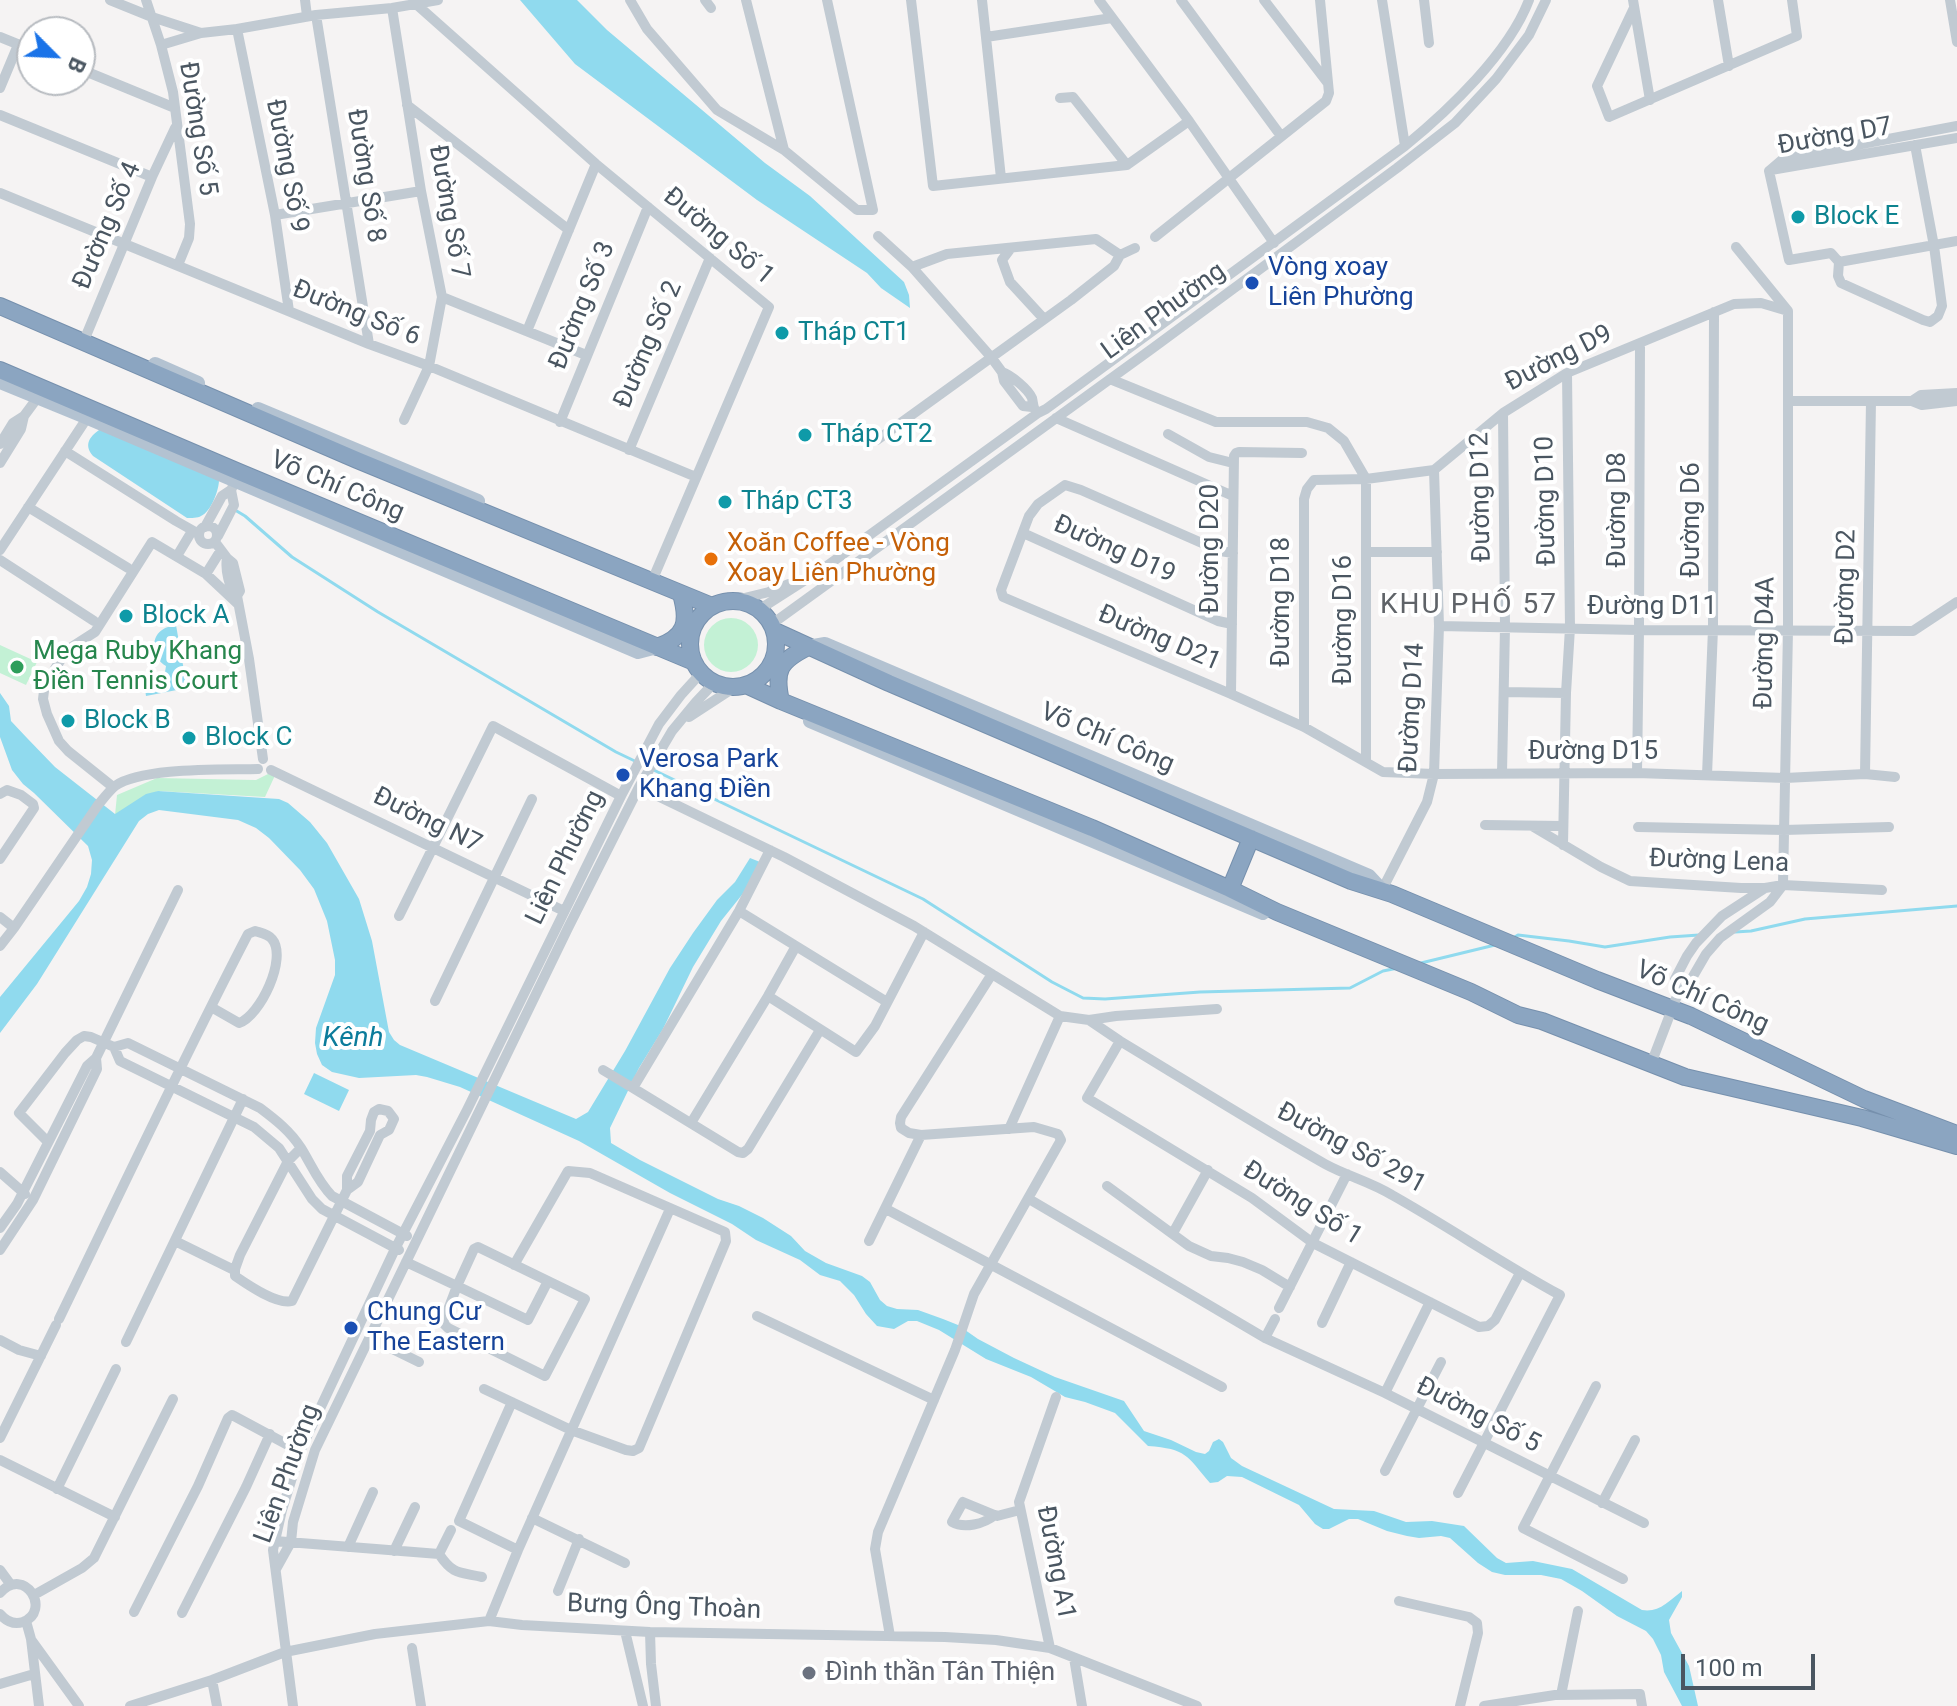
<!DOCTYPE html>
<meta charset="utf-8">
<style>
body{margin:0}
#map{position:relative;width:1957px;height:1706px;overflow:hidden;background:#f5f3f3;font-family:Roboto,sans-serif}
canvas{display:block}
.north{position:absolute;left:16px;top:16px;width:80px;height:80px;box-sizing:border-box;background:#fff;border:2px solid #b7bbc0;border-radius:50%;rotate:114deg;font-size:22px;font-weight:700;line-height:32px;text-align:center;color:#4a5661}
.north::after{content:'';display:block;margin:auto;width:28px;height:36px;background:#1a73e8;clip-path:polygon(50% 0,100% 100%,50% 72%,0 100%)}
.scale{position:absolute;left:1681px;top:1654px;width:134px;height:36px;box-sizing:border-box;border:4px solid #4a5661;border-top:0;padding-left:10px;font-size:24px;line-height:28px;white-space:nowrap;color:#4a5661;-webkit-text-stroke:6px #fff;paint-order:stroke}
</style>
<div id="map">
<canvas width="1957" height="1706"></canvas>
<div class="north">B</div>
<div class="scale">100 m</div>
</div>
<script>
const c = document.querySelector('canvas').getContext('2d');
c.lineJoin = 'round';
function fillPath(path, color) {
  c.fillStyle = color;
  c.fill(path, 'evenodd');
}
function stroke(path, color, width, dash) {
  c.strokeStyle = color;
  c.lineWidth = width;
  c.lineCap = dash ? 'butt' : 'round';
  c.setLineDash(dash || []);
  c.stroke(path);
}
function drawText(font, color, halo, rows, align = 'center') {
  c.font = font + ' Roboto,sans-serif';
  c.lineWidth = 8;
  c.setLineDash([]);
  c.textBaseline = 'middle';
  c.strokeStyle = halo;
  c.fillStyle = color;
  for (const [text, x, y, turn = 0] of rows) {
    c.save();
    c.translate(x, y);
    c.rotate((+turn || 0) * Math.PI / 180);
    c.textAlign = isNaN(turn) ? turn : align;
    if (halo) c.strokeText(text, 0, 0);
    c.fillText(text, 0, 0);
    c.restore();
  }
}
fillPath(new Path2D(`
 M704 645a27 27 0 1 1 54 0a27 27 0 1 1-54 0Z
 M0 645 37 662 26 685 0 673Z
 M278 769 265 797 158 791 115 815 117 795 157 778 256 780Z`), '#c3f1d5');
fillPath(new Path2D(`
 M520 0H577L607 30 765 163 810 196 904 282 909 295 910 308 881 288 867 273 757 200 575 64Z
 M102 428 219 480C219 490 211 512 201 516 198 518 191 518 187 518L93 456C83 444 90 436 102 428Z
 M176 625 187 688 146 696C144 683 153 674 165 672L166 666C153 659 149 639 162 630 166 627 171 626 176 625Z
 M0 693 9 706 11 721 27 738 55 767 115 814 146 794 158 791 279 799 288 803 310 822 327 843 359 899 372 941 389 1032 394 1040 400 1045 576 1119 588 1112 625 1051 670 968 693 933 717 900 735 882 750 858 760 862 749 886 721 921 693 967 663 1029 639 1068 610 1128 611 1143 640 1160 718 1199 739 1206 763 1218 791 1236 805 1251 826 1263 862 1276 870 1282 880 1300 887 1306 897 1309 918 1310 943 1319 958 1325 978 1339 1014 1358 1055 1377 1124 1401 1144 1431 1171 1440 1196 1452 1205 1454 1209 1451 1213 1442 1219 1439 1223 1442 1231 1458 1242 1466 1334 1509 1374 1511 1406 1522 1432 1521 1464 1526 1497 1558 1506 1563 1533 1561 1572 1569 1642 1610C1659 1613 1669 1601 1682 1591V1597L1669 1620 1671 1633 1689 1666 1698 1706H1682L1664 1672 1661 1655 1653 1639 1646 1631 1617 1616 1582 1591 1561 1579 1541 1575H1505L1492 1572 1478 1563 1450 1538 1441 1536 1419 1538 1407 1536 1387 1531 1358 1519H1349L1329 1529H1323L1315 1524 1299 1505 1242 1477 1227 1476 1218 1482 1210 1483C1186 1455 1187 1449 1148 1446L1115 1413 1085 1402 1065 1397 1031 1377 986 1359 939 1330 917 1321H908L894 1329 877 1326 866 1314 854 1295 840 1281 820 1275 800 1260 756 1240 732 1224 670 1193 579 1141 460 1087 427 1077 416 1075 359 1078 332 1072 322 1065 317 1054 315 1043 316 1028 335 975V960L327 921 314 889 300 870 269 838 256 828 238 820 159 810 148 814 139 821 37 984 0 1033V997L79 901 87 887 91 874 92 860 88 846 34 793 23 784 12 770 0 737Z
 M314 1073 349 1090 339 1111 304 1094Z`), '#90daee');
stroke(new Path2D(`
 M235 510 245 516 292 557 378 612 616 752 923 899 1052 982 1083 998 1105 999 1200 992 1350 988 1383 971 1398 968
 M1735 932 1751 931 1805 919 1957 906
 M1513 938 1518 935 1569 941 1605 947 1670 937 1699 935
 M1421 963 1495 945`), '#90daee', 3);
const highway = new Path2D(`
 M0 306 357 460 712 606
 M0 370 239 472 694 662
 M690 644a43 43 0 1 1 86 0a43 43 0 1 1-86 0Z
 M775 631 889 683 1351 881 1392 894 1597 980 1691 1016 1864 1099 1957 1134
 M657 647C686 637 689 622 681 594
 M746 685 781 701 1092 828 1230 889 1277 912 1471 992 1518 1015 1542 1021 1685 1077 1862 1118 1957 1146
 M781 701C774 670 780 661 808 647
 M1230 889 1251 838`);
stroke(highway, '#7690ad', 18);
stroke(new Path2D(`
 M110 0 152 17 201 33
 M146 0 161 45 173 92 190 224 189 238 178 265
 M305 0 307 16
 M630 0 647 29 717 110 784 150 857 210H873L827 0
 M705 0 711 8
 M746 0 784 150
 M911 0 933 186 1127 165 1189 121
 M982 0 1001 178
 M1099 0 1189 121 1274 243
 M1181 0 1281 136
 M1264 0 1327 82
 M1382 0 1405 146
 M1424 0 1429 43
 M1633 0 1650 100
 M1718 0 1729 66
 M1950 0 1957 42
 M416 4 596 164 769 307 652 581
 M392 8 421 191 442 297 429 366 404 420
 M1634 8 1597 86 1609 117 1797 36 1792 0
 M316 15 369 344
 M237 29 275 215 289 311
 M0 37 32 50
 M986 37 1112 18
 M161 45 201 33 237 29 316 15 392 8 438 0
 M80 69 175 108
 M0 88 18 45
 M1060 98 1073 97 1127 165
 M407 105 569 230
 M0 115 152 177
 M1771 170 1957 138
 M1769 171 1789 260 1831 253 1839 262 1957 241
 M1769 171 1783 159 1957 126
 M0 193 369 344 429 366 696 477
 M275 215 421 191
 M878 236 912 267 991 357 1002 372 1004 381 1023 406 1032 407
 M1155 237 1326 101 1329 93 1320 0
 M1736 247 1788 311V630L1783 885
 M1011 248 1002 260 1010 282 1044 319
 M1839 262 1838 276 1841 283 1923 320 1930 322 1938 316 1942 306 1934 246 1915 145
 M912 267 947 254 1096 239 1120 255 1135 248
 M442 297 586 355
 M527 331 596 164
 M83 343 152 177 175 128
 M1002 372C1011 375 1028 389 1032 398 1033 402 1033 407 1035 410
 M1110 379 1216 422H1307L1328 428 1344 441 1366 479V761
 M1789 401H1912L1922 405 1957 401
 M1912 401 1921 395 1957 393
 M1056 418 1233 496
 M560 422 648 207
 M1168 434 1209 457 1233 463
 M877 440 1071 300 1114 266 1120 255
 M0 444 13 423 24 416
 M629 450 710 258
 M65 451 176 521 199 534
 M0 463 21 429 24 416 41 393
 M28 507 128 568
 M199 535a9 9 0 1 1 18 0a9 9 0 1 1-18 0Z
 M205 527 222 496 231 490 237 478
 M1023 533 1218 621 1232 624
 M218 536 234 505 231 490
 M215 542 227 558 233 563 240 591 237 596 249 659 263 759
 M0 550 89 415
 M1366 552H1437
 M1233 553 1220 551 1081 490 1065 485 1038 504 1029 516 1001 590 1003 597 1231 694 1304 727 1383 772 1434 774 1637 773 1785 778 1865 774 1895 777
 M177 556 192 531
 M227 558C225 569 229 589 237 596
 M0 560 94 621
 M206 574 238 604
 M736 600 769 592 789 584
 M760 609 824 568 1038 413 1046 409 1405 146C1449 110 1509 53 1529 0
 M772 624 1153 348 1397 168 1455 123 1496 79 1529 35 1546 0
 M1439 626 1639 630 1913 631 1957 602
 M1504 692 1566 693
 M1231 694 1234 456 1236 453 1239 452 1302 453
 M689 717 735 687
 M1304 727V499L1307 489 1314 480 1366 479 1434 470 1503 413 1567 373 1734 304 1761 303 1788 311
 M271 770 564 911
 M1502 773 1505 627 1503 413
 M1637 773 1639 630 1640 343
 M1865 774 1871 401
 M1707 775 1713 629 1714 312
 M113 787 68 751 59 741 47 714 43 699 44 691 51 675 67 650 95 632 152 542 206 574 221 550
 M639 787 784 857 914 926 1060 1016 1089 1020 1116 1016 1217 1009
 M0 794 7 790 21 795 33 804 34 808 0 859
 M1485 825 1562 826
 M1532 826 1601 867 1630 881 1741 888H1765L1783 885 1882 890
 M1638 827 1784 830 1889 827
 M1563 845 1566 693 1570 628 1567 373
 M770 850 739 911 633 1088 738 1152 743 1153 748 1149 820 1030
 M1382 890 1427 802 1434 774 1439 626 1434 470
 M739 911 887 1002
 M399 916 493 726 621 796
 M0 917 14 928
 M0 946 14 928 98 805C103 799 109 791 115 786 142 767 223 770 258 769
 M768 996 856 1052 875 1026 924 932
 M1677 996 1688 985 1706 954 1720 938 1770 902 1783 885
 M435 1001 532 799
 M1089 1020 1120 1041C1188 1082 1256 1125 1325 1164 1347 1176 1371 1182 1392 1195 1449 1227 1503 1264 1560 1295L1458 1493
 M1120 1041 1087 1098 1252 1198 1313 1243 1479 1327 1488 1326 1495 1320 1520 1273
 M114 1047 128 1043 260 1108C276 1120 290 1131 301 1148 311 1164 318 1182 332 1196L407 1236
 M1651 1064 1677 996 1675 979 1687 956 1696 943 1722 916 1765 888
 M603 1070 633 1088
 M691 1123 768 996 796 946
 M1009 1129 1060 1016
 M48 1142 19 1113 65 1053 77 1040 84 1036 91 1037 114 1047 120 1061 254 1127 279 1148 312 1199 322 1209 399 1250
 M301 1148 288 1161 240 1255 235 1269V1276C248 1285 277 1305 292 1301L347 1190 358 1182 380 1135 389 1130 394 1119 388 1111 379 1109 374 1112 371 1120 370 1131 347 1176V1190
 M0 1172 25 1194
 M1107 1186 1189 1246 1211 1256 1228 1258 1243 1262 1262 1270 1290 1287
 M1029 1199 1265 1338 1385 1393 1644 1523
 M886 1209 1222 1387
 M0 1228 17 1204 87 1066 96 1058 178 890
 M1173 1233 1208 1170
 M175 1241 234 1270
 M869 1241 921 1135
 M0 1250 33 1200 97 1069 96 1058
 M406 1262 457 1286 474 1249 478 1247 585 1299 545 1376 448 1328 443 1323 457 1286 528 1320 548 1281
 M1279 1308 1347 1174
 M757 1316 934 1400
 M59 1319C121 1191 182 1061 248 934L255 931C261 933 268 934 272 939 288 958 260 1016 239 1023L211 1007
 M1322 1323 1351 1262
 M370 1338 419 1362
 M1265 1338 1275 1319
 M0 1340 19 1350 41 1356
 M126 1342 243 1099
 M1596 1386 1523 1528 1623 1579
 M484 1389 571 1430 626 1450 633 1451 639 1448 726 1241 725 1232 590 1173 568 1171 514 1265
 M1385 1393 1430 1302
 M512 1402 459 1521 518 1550
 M0 1438 56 1325
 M0 1460 115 1517
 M1385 1471 1441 1362
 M57 1489 116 1369
 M1602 1503 1635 1440
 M995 1515C984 1524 964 1529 952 1522L963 1502 997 1516 1020 1510
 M532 1518 625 1563
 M275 1541 439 1554C453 1575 459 1572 482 1577
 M348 1547 373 1492
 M394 1551 415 1507
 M439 1554 451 1530
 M276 1569 291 1542 293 1522 315 1450 568 928 639 787 672 731 696 702 714 683
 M0 1570 11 1585
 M558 1591 579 1539
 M0 1593C25 1565 52 1611 23 1622 14 1625 6 1621 0 1614
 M34 1595 82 1568 94 1558 173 1399
 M1399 1601 1469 1617 1477 1623 1478 1633 1460 1706
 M134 1612 198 1486 228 1418 232 1415 234 1416 288 1445 301 1449
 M182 1613 246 1487 270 1434
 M26 1621 31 1639 39 1706
 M489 1621 518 1550 670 1209
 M625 1631 643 1706
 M650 1632 651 1664 656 1706
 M890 1636 875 1549 878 1532 955 1350 974 1294 1061 1140 1058 1134 1034 1127 921 1135 909 1133 901 1128 900 1123 901 1117 992 974
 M32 1641 79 1706
 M412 1648 421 1706
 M1050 1648 1019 1502 1056 1397
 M1074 1658 1082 1706
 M212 1680 217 1706
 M0 1684 34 1674
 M1561 1695 1578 1611
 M130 1706 212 1680 285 1652 375 1634 489 1621 522 1625 650 1632 945 1637 996 1640 1050 1648 1197 1706
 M293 1706 273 1550 282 1510 301 1449 395 1249 467 1110 621 796 659 724 681 695 701 673
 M1484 1706 1555 1695 1640 1694 1642 1706`), '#c1cad2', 10);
stroke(new Path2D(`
 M155 364 198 383
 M0 382 88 418 638 652 657 647
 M258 409 478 501
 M808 647 825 644 1369 876 1382 890
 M810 721 1263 913`), '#b3c2d1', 14);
stroke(highway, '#8ba5c1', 16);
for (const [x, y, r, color] of [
 [1798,217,8,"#0f9aa8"],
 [1252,283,8,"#1a4fb4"],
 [782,333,8,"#0f9aa8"],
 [805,435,8,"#0f9aa8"],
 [725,502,8,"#0f9aa8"],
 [711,559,8,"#e8710a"],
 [126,616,8,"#0f9aa8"],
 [17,667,8,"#2e9e5b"],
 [68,721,8,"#0f9aa8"],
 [189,738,8,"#0f9aa8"],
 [623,775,8,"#1a4fb4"],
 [351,1328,8,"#1a4fb4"],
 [809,1673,8,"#6b7280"]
]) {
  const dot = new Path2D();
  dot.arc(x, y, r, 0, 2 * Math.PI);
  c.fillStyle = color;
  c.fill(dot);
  stroke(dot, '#fff', 3);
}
drawText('26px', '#4a5661', '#fff', [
 ["Đường Số 5",197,129,81],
 ["Đường D7",1835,137,-10],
 ["Đường Số 9",286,166,79],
 ["Đường Số 8",365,176,81],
 ["Đường Số 7",448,212,80],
 ["Đường Số 4",108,226,-67],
 ["Đường Số 1",718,237,40],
 ["Đường Số 3",583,306,-68],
 ["Liên Phường",1164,312,-36],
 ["Đường Số 6",356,314,22],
 ["Đường Số 2",649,345,-67],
 ["Đường D9",1559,359,-27],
 ["Võ Chí Công",337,487,23],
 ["Đường D12",1482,497,-91],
 ["Đường D10",1547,501,-91],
 ["Đường D8",1618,510,-90],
 ["Đường D6",1692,520,-90],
 ["Đường D20",1211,549,-90],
 ["Đường D19",1114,550,24],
 ["Đường D2",1847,587,-89],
 ["Đường D18",1282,602,-90],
 ["Đường D11",1652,607],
 ["Đường D16",1344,620,-90],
 ["Đường D21",1159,639,23],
 ["Đường D4A",1766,643,-89],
 ["Đường D14",1413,708,-87],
 ["Võ Chí Công",1107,739,23],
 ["Đường D15",1593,752],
 ["Đường N7",427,821,26],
 ["Liên Phường",566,858,-64],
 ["Đường Lena",1719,862,2],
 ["Võ Chí Công",1702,998,24],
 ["Đường Số 291",1351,1149,28],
 ["Đường Số 1",1302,1204,32],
 ["Đường Số 5",1478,1416,27],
 ["Liên Phường",288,1474,-70],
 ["Đường A1",1055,1563,79],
 ["Bưng Ông Thoàn",664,1608,2]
]);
drawText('26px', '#0d838f', '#fff', [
 ["Block E",1814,217],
 ["Tháp CT1",798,333],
 ["Tháp CT2",821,435],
 ["Tháp CT3",741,502],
 ["Block A",142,616],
 ["Block B",84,721],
 ["Block C",205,738]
], 'left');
drawText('26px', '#164399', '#fff', [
 ["Vòng xoay",1268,268],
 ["Liên Phường",1268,298],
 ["Verosa Park",639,760],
 ["Khang Điền",639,790],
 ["Chung Cư",367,1313],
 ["The Eastern",367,1343]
], 'left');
drawText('26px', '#c56008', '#fff', [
 ["Xoăn Coffee - Vòng",727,544],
 ["Xoay Liên Phường",727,574]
], 'left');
drawText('26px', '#27864d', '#fff', [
 ["Mega Ruby Khang",33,652],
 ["Điền Tennis Court",33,682]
], 'left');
drawText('26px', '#5b616d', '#fff', [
 ["Đình thần Tân Thiện",825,1673]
], 'left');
c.letterSpacing = '2px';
drawText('28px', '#5f6368', '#fff', [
 ["KHU PHỐ 57",1469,606]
]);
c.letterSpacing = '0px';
drawText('italic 28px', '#0c7c9b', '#fff', [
 ["Kênh",353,1039]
]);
</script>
